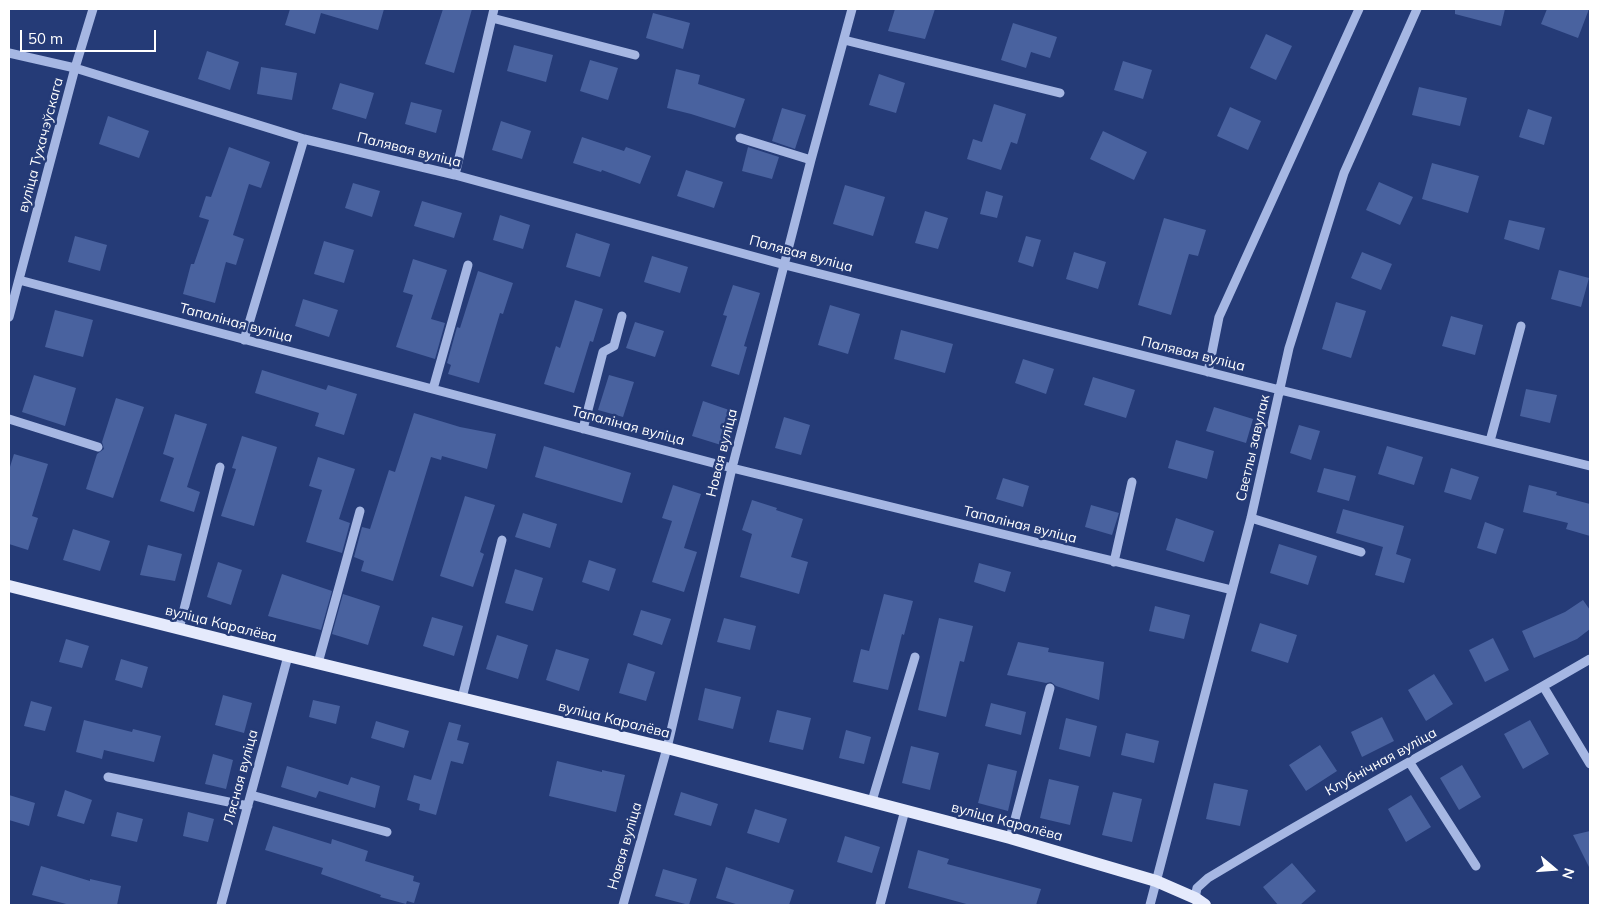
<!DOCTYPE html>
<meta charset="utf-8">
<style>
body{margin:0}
#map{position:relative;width:1599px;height:914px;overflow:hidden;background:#253b77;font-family:Mulish,sans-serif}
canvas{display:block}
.frame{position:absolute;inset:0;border:10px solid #fff;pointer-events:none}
.north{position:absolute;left:1529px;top:844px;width:50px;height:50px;-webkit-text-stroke:4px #253b77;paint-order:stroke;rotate:108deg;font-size:14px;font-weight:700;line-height:20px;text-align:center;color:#fff}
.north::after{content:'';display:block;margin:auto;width:18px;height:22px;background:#fff;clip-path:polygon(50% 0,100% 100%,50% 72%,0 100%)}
.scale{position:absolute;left:20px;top:30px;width:136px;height:22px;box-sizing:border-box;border:2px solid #fff;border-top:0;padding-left:6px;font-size:15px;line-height:18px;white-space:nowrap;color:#fff;-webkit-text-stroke:4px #253b77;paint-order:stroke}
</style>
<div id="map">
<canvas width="1599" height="914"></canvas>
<div class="frame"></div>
<div class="north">N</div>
<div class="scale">50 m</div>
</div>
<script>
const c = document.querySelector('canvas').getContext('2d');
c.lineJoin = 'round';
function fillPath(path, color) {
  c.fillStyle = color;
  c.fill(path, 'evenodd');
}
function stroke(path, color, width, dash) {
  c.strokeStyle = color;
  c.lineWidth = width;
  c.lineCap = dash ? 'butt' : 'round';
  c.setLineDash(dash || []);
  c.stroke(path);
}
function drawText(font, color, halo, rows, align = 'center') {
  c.font = font + ' Mulish,sans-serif';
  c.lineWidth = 5;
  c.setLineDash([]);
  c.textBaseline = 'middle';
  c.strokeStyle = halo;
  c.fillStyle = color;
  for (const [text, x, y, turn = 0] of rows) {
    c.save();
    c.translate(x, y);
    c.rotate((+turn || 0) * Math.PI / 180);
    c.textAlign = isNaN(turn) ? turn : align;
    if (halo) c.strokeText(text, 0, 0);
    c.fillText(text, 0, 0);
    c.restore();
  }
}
fillPath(new Path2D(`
 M290 9H384L378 30 321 13 315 34 285 25Z
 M443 9H472L454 73 425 64Z
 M895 9H935L925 39 888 31Z
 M1455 9H1505L1501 26 1455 14Z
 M1547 9H1589L1578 38 1541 24Z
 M653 13 690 23 683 49 646 38Z
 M1013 23 1057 37 1050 58 1031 52 1026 68 1001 60Z
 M1266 34 1292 46 1276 80 1250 68Z
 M514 45 553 55 546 82 507 71Z
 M207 51 239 62 230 90 198 79Z
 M590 60 618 68 608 100 580 91Z
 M1123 61 1152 70 1143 99 1114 90Z
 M261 67 297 73 292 100 257 94Z
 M676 69 700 75 698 84 745 99 735 128 691 114 667 108Z
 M879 74 905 83 896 113 869 105Z
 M340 83 374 93 366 119 332 109Z
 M1419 87 1467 98 1460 126 1412 115Z
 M411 102 442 110 436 133 405 124Z
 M994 104 1026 114 1017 144 1011 142 1001 170 967 159 973 139 982 142Z
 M1230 107 1261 121 1248 150 1217 136Z
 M782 108 806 115 795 149 772 141Z
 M1528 109 1552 117 1544 145 1519 137Z
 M108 116 149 131 139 158 99 144Z
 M501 121 531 131 522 159 492 150Z
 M1103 131 1147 152 1134 180 1090 159Z
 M582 137 624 151 626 147 651 156 640 184 602 170 601 172 573 163Z
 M229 147 270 162 261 188 249 184 233 235 244 239 236 265 226 262 215 303 183 294 191 264H194L209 220 199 217 206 196 211 197Z
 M748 147 779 157 772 179 742 171Z
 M1432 163 1479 176 1468 213 1422 199Z
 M686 170 723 182 714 208 677 196Z
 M1379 182 1413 197 1400 225 1366 210Z
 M353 183 380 191 372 217 345 208Z
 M845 185 885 197 873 236 833 224Z
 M986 191 1003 196 997 218 980 214Z
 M422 201 462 213 454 238 414 226Z
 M925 211 948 218 938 249 915 243Z
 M500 215 530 225 523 249 493 240Z
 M1164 218 1206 230 1198 256 1189 254 1171 315 1138 305Z
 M1509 220 1545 228 1539 250 1504 239Z
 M576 233 610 244 600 277 566 267Z
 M75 236 107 245 100 271 68 262Z
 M1026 236 1041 240 1033 267 1018 262Z
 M324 241 354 250 344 283 314 274Z
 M1074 252 1106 262 1098 289 1066 279Z
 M1362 252 1392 264 1381 290 1351 278Z
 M652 256 688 267 680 293 644 282Z
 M413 259 447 270 431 319 445 323 435 359 396 347 413 295 403 292Z
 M1559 270 1589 278 1581 307 1551 299Z
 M478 271 513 283 503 314 500 313 479 383 448 374 451 365 447 363 457 327 460 328Z
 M733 285 760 293 744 346 747 347 739 375 711 366 727 316 723 315Z
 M303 299 338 310 329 337 295 326Z
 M575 300 603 309 593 342 590 341 574 393 544 384 556 346 560 348Z
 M1336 302 1366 311 1351 358 1322 349Z
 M830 305 860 314 848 354 818 345Z
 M55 310 93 320 83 357 45 347Z
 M1451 316 1483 325 1475 355 1442 346Z
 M635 322 664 331 655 357 626 348Z
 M901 330 953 344 945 373 894 359Z
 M1023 359 1054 369 1046 394 1015 383Z
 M262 370 326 390 328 385 357 394 344 435 315 426 319 413 255 393Z
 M34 375 76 388 65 426 22 412Z
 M609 375 634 382 623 417 598 410Z
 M1093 377 1135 390 1126 418 1084 405Z
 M1526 389 1557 395 1550 423 1520 416Z
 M116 398 144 407 113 498 86 489 97 454 104 449 102 442Z
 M703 401 732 411 721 445 692 436Z
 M1214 407 1253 419 1246 443 1206 431Z
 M414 413 460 427 496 434 487 469 442 456 441 460 431 457 393 581 361 571 364 561 354 557 362 527 370 529 389 470 395 472Z
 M175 414 207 424 187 487 200 492 194 512 160 501 174 458 163 454Z
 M784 417 810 425 801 455 775 448Z
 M1299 425 1320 431 1311 460 1290 453Z
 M242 436 277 447 254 526 221 516 236 469 232 468Z
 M1176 440 1214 451 1207 479 1168 468Z
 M544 446 631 473 622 503 535 477Z
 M1387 446 1423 457 1414 485 1378 474Z
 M14 454 48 464 32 516 38 518 28 550 9 544V470Z
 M318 457 355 469 339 519 350 523 342 553 306 542 322 490 309 486Z
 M1324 468 1356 476 1349 501 1317 492Z
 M1451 468 1479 477 1471 500 1444 492Z
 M1003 478 1029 486 1023 507 996 499Z
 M673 485 701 494 684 548 697 552 684 592 652 582 672 521 662 518Z
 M1529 485 1557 492 1556 495 1590 504V536L1566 529 1568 523 1523 512Z
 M465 496 495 505 480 552 484 554 473 587 440 576Z
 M752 500 777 508 776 510 803 519 791 557 808 562 799 594 740 577 752 534 742 530Z
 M1091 505 1119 513 1112 535 1085 527Z
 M1343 509 1404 526 1396 554 1411 559 1404 583 1375 575 1383 547 1336 533Z
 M523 513 557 524 550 548 515 537Z
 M1176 518 1214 531 1204 562 1166 550Z
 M1485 522 1504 529 1496 554 1477 548Z
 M73 529 110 541 100 571 63 560Z
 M1279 544 1317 556 1308 585 1270 573Z
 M148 545 182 554 175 581 140 575Z
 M589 560 616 569 609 591 582 582Z
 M218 562 242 570 231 605 207 597Z
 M979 563 1011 572 1005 592 974 582Z
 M515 569 543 578 533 611 505 603Z
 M282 574 332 591 321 630 268 616Z
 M343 594 380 606 368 645 332 634Z
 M884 594 913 601 904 635 902 634 888 690 853 682 861 649 869 651Z
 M1583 600 1590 610V629L1577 639 1534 658 1522 631 1565 612Z
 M1155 606 1190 615 1184 639 1149 631Z
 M641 610 671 619 662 645 633 635Z
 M432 617 463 626 454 656 423 646Z
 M724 618 756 626 750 650 717 642Z
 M939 618 973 626 964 662 960 661 946 717 918 710Z
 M1260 623 1297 635 1288 663 1251 651Z
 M497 635 528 645 518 679 486 669Z
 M1493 638 1509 670 1485 682 1469 650Z
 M66 639 89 646 82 668 59 662Z
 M1018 642 1049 648 1048 652 1104 662 1099 700 1056 686 1051 682 1046 683 1007 675Z
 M556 649 589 659 579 691 546 680Z
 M121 659 148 667 142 688 115 680Z
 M628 663 655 672 646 701 619 693Z
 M1434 674 1453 704 1426 721 1408 690Z
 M705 688 741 697 733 729 698 720Z
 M223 695 252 703 244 733 215 725Z
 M313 700 340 706 336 724 309 717Z
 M31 701 52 707 45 731 24 726Z
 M991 703 1026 712 1021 735 985 726Z
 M777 710 811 718 803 750 769 742Z
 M1382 717 1394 741 1362 757 1351 732Z
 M1066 718 1097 726 1090 757 1059 749Z
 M84 720 132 732 133 729 161 736 154 762 104 750 102 759 76 752Z
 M1530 720 1549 754 1523 769 1504 734Z
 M376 721 409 731 404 748 371 738Z
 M449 722 461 725 457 740 469 743 463 764 451 761 436 815 419 810 420 804 407 800 414 775 431 780Z
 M846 730 871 737 864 764 839 758Z
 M1126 733 1159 741 1154 763 1121 755Z
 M1320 745 1337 771 1306 791 1289 765Z
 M911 746 939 753 930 790 902 783Z
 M213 754 233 760 226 789 205 784Z
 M557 761 602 772V770L625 775 616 812 549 796Z
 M988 764 1017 771 1008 811 978 803Z
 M1462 765 1481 797 1459 810 1440 778Z
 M287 766 348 785 351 777 380 786 375 808 319 791 316 798 281 787Z
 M1049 779 1079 786 1070 825 1040 818Z
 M1214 783 1248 790 1240 826 1206 819Z
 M65 790 92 800 84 824 57 816Z
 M681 792 718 804 711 826 674 815Z
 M1113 792 1142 799 1132 842 1102 835Z
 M9 795 35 803 29 826 9 820Z
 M1411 795 1431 827 1406 842 1388 809Z
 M755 809 787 819 779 843 747 833Z
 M117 812 143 819 137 842 111 836Z
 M188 812 214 819 208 842 183 836Z
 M273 826 331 844 332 839 368 851 365 861 414 876 413 881 420 883 414 903 407 901 406 904 380 897 381 895 321 874 323 868 265 850Z
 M1590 831V869L1573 835Z
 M845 836 880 847 872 873 837 862Z
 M918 850 949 859 947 864 1041 889 1036 905H970L908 888Z
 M1292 863 1316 891 1300 905H1278L1263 887Z
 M41 866 90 881V879L121 886 117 905H70L32 895Z
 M726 867 794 890 789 905H739L716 898Z
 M663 869 697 879 689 905 655 896Z`), '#49629f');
stroke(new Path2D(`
 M492 18 635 55
 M844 40 1060 93
 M9 53 75 68 304 139 455 175 785 265 1280 390 1590 466
 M740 138 811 160
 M455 175 494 9
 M19 280 732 468 1232 590
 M9 317 75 68 93 9
 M244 340 304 139
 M1208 372 1219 317 1359 9
 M433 389 468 265
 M9 419 98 447
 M583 429 603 352 614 346 622 316
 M1490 441 1521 326
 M1251 518 1361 552
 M1114 562 1132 482
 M179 629 220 467
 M318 663 360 511
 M1543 686 1590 764
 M462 698 502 540
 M1410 763 1476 866
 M108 777 248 806
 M251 795 387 832
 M872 801 915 657
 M1010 838 1050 688
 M1195 898 1197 888 1208 878C1334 802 1463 733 1590 659
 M221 905 288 656
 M623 905 667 748 732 468 811 160 852 9
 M880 905 905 810
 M1150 905 1251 518 1289 348 1344 173 1417 9`), '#a6b7e3', 9);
stroke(new Path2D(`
 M9 586 288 656 667 748 1010 838 1156 881 1195 898 1205 905`), '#e5eafc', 12);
drawText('14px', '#fff', '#253b77', [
 ["вуліца Тухачэўскага",41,145,-75],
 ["Палявая вуліца",409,150,14],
 ["Палявая вуліца",801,254,15],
 ["Тапаліная вуліца",236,323,15],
 ["Палявая вуліца",1193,354,14],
 ["Тапаліная вуліца",628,426,15],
 ["Светлы завулак",1253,448,-77],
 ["Новая вуліца",722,453,-76],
 ["Тапаліная вуліца",1020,525,14],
 ["вуліца Каралёва",221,624,14],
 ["вуліца Каралёва",614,720,14],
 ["Клубнічная вуліца",1381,762,-29],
 ["Лясная вуліца",241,777,-75],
 ["вуліца Каралёва",1007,822,15],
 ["Новая вуліца",625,846,-74]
]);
</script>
